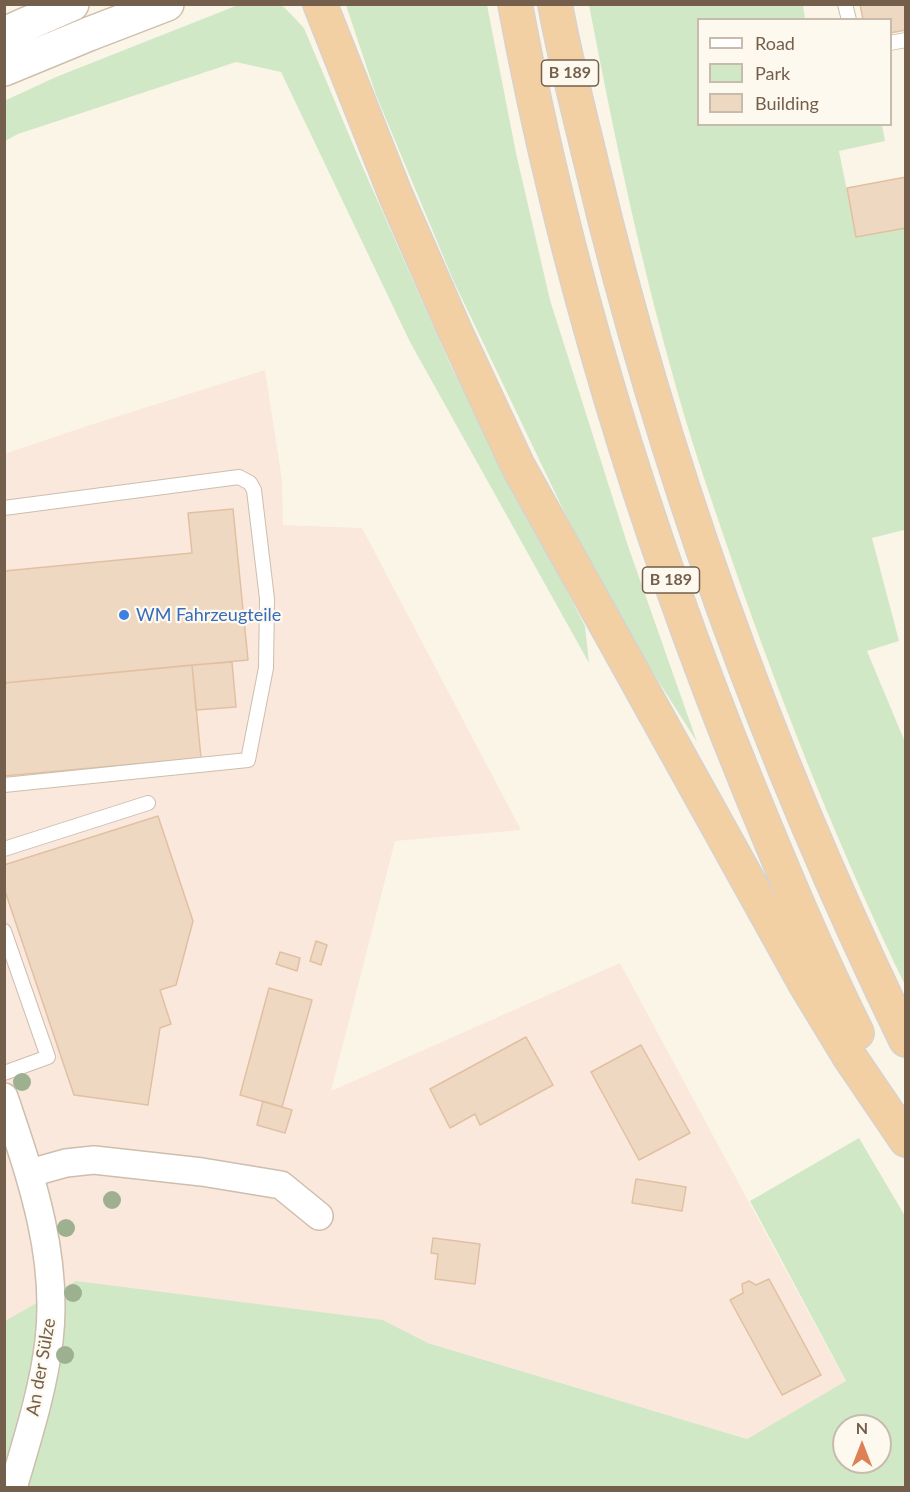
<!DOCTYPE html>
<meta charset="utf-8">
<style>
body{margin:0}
#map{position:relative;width:910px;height:1492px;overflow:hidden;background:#fbf5e8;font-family:Lato,sans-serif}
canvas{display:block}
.frame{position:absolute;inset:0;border:6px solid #745f4d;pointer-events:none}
.legend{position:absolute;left:697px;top:18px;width:195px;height:108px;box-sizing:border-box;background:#fef9ee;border:2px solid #c7bbae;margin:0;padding:8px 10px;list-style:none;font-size:18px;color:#745f4d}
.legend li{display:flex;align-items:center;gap:12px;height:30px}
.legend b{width:30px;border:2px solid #c7bbae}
.north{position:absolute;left:832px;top:1414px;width:60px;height:60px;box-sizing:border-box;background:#fef9ee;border:2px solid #c7bbae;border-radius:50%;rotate:0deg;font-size:16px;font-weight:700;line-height:24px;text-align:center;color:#745f4d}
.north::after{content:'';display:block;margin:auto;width:21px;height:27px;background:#dd8055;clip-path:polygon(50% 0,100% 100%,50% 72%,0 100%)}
</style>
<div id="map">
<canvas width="910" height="1492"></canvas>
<div class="frame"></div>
<ul class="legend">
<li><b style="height:8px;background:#fff"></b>Road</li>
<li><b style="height:16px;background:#d1e8c7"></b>Park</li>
<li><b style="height:16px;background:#efd8c1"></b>Building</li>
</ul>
<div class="north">N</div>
</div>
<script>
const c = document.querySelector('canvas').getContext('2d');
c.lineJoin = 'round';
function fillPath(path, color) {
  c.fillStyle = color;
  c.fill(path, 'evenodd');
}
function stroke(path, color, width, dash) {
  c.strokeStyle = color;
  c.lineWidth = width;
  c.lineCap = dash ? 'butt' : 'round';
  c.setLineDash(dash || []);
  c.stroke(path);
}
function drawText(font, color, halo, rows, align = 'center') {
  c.font = font + ' Lato,sans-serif';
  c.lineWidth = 4.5;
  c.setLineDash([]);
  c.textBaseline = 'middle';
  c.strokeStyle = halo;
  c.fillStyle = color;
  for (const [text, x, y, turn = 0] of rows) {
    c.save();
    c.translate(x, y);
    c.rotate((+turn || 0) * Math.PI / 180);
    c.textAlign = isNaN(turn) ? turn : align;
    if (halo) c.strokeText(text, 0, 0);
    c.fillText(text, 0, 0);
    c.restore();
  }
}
fillPath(new Path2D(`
 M265 370 282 480 283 525 362 528 521 830 395 841 331 1091 620 963 846 1382 747 1439 428 1343 383 1320 5 1321 4 454 87 426Z`), '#fbe8dc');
fillPath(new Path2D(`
 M238 5H278L284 7 304 28 360 161 450 364 585 626 589 663 410 342 281 72 236 62 18 134 5 141 4 101 56 77Z
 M346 5H487L516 153 550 300 627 543 697 742 636 646 584 553 454 282 376 95Z
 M589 5H803L805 19 698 20V124L882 125 885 141 839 151 856 236 905 228V536L904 530 872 538 899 641 867 651 905 742V985C840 851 785 712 736 572 716 513 695 454 678 394 641 266 614 135 589 5Z
 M859 1138 905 1216V1487L5 1488V1321L76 1281 383 1320 428 1343 747 1439 846 1381 750 1201ZM844 1426H880V1462H844Z`), '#d1e8c7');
const building = new Path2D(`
 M860 4H906V30L890 33V20H863Z
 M906 177V228L856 237 847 188Z
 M233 509 248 660 4 683V571L192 553 188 513Z
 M232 662 236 707 196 710 192 665Z
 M192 665 201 758 4 776V683Z
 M158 816 193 921 176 985 160 990 171 1024 160 1028 148 1105 74 1095 4 888V865Z
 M316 941 327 945 321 965 310 961Z
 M280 952 300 958 297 971 276 964Z
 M269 988 312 1000 282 1107 240 1095Z
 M526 1037 553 1085 480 1125 475 1114 450 1128 430 1089Z
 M641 1045 690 1133 639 1160 591 1072Z
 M263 1101 292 1110 285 1133 257 1125Z
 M636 1179 686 1187 682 1211 632 1203Z
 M433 1238 480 1244 475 1284 435 1279 438 1254 431 1253Z
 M769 1279 821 1375 782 1395 730 1300 743 1293 742 1284 749 1281 756 1285Z`);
fillPath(building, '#efd8c1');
stroke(building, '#e1c0a2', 1.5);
const service = new Path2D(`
 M845 4 849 20
 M890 43 906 40
 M4 508 239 477 250 483 254 490 267 599 266 668 248 760 4 785
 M4 849 148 803
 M4 931 48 1057 4 1073`);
const minor = new Path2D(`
 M4 1097C31 1177 59 1256 49 1341 43 1391 27 1440 13 1488
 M30 1173 66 1163 94 1160 202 1172 281 1185 319 1216`);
const secondary = new Path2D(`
 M4 34 72 4
 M4 69 89 34 167 4`);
const trunk = new Path2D(`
 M320 4 396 196 455 331 518 466 806 985 849 1056 906 1140
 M515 4C565 272 646 536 749 788 783 871 817 953 857 1033
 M555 4C565 59 579 112 592 166 664 468 770 761 906 1040`);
stroke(service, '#cdbeae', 16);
stroke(minor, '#cdbeae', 30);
stroke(secondary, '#cfbfac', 36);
stroke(trunk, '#d8d2cd', 36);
stroke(service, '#fff', 14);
stroke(minor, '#fff', 27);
stroke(secondary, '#fff', 33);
stroke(trunk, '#f3cfa4', 33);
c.fillStyle = '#9db08f';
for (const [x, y] of [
 [22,1082],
 [112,1200],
 [66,1228],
 [73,1293],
 [65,1355]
]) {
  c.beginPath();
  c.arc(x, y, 9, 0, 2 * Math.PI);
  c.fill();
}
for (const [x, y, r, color] of [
 [124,615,6,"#3f7fe0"]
]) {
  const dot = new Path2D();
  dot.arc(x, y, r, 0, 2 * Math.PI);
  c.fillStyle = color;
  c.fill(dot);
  stroke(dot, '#fef9ee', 2);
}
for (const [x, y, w] of [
 [570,73,57],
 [671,580,57]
]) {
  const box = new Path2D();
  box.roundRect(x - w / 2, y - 13, w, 26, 4.5);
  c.fillStyle = '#fef9ee';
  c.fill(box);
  stroke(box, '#745f4d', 1.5);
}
drawText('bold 16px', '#745f4d', null, [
 ["B 189",570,73],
 ["B 189",671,580]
]);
drawText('18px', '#366cbe', '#fef9ee', [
 ["WM Fahrzeugteile",136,615]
], 'left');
drawText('18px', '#745f4d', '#fef9ee', [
 ["An der Sülze",41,1367,-80]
]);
</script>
